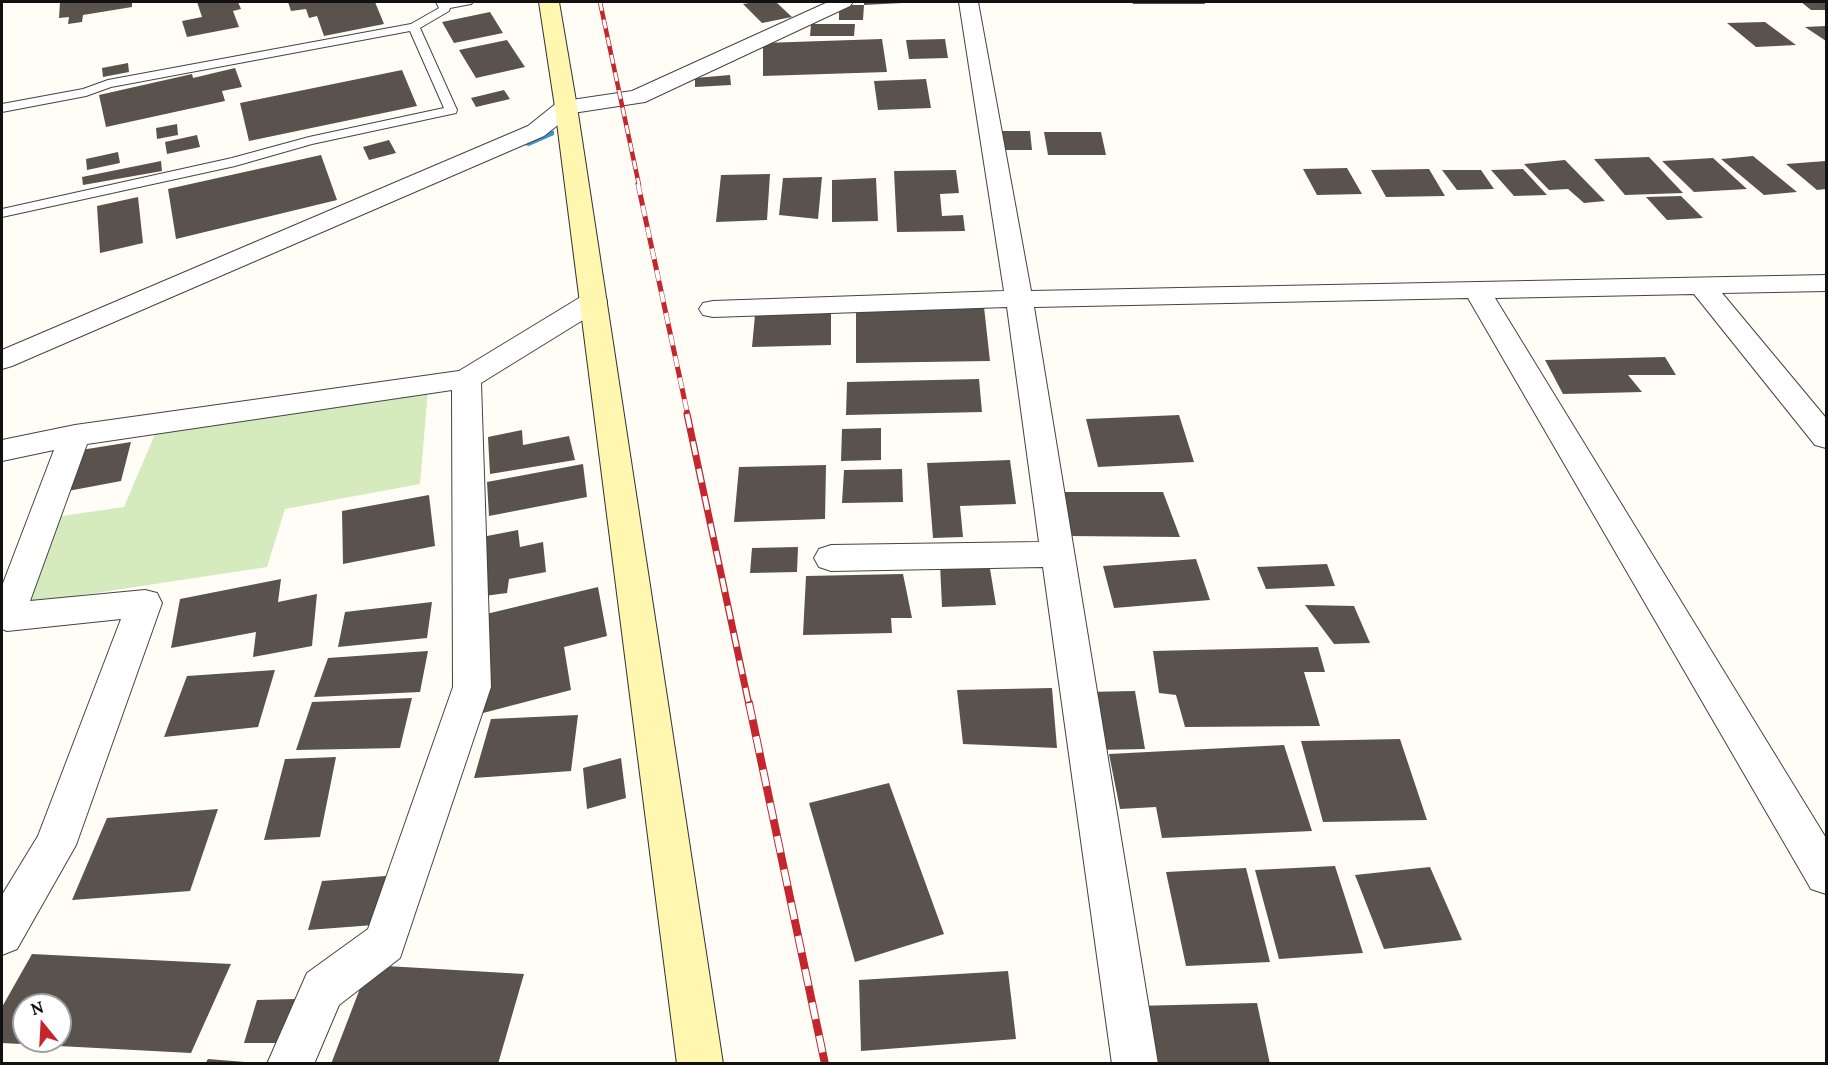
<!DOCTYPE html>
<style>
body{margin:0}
#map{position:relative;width:1828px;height:1065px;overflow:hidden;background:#fffdf5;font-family:Lora,serif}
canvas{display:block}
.frame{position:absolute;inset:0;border:3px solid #111;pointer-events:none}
.north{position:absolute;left:12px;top:993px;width:60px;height:60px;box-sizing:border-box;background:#fff;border:2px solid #a0a0a0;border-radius:50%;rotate:342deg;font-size:16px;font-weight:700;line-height:24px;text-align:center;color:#111}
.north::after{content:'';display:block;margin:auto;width:21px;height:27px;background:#c4262e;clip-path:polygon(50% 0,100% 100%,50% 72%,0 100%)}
</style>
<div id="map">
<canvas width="1828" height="1065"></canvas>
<div class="frame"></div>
<div class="north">N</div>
</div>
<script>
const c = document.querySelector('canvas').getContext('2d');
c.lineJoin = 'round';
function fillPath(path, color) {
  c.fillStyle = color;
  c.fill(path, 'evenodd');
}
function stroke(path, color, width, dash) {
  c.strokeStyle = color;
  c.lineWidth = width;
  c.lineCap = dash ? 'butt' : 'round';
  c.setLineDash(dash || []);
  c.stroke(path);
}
fillPath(new Path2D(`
 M428 390 420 484 285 509 267 567 23 604 55 517 124 507 155 434Z`), '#d5ebbd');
fillPath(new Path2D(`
 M550 130 554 131V135L529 146 520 144Z`), '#3f96cf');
fillPath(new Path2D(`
 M60 2H132V7L83 15 82 22 68 24 69 17 59 18Z
 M197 2H238L241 9 233 11 239 27 187 37 182 21 202 17Z
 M288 2H375L384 24 324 36 317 16 309 18 306 9 291 11Z
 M755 2H776L792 17 762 23 743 4Z
 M864 2H902V3L864 5Z
 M1132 2H1204L1205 4H1133Z
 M1801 2H1826V10H1811Z
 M851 5H864L863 20H839V9Z
 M490 12 503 33 454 43 442 22Z
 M1765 22 1796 45 1756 47 1727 23Z
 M811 24H855L854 36H810Z
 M1826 26V41L1805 27Z
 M882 39 887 72 763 76V43Z
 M945 39 948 58 909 59 906 40Z
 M507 40 525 67 476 78 459 50Z
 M128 63 129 72 103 77 102 68Z
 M235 68 242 87 222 91 225 101 106 127 99 95 192 74 193 78Z
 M402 70 417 106 249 141 240 103Z
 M730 75 731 85 695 87V78Z
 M926 79 931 108 878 110 874 81Z
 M504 90 510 99 476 107 471 98Z
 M177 124 178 135 157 139 156 128Z
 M996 131H1030L1032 150H997Z
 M1044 132H1101L1106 155H1048Z
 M197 135 200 147 167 154 165 142Z
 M389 140 396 153 369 160 363 147Z
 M118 152 120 163 87 170 86 159Z
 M321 155 337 200 176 239 168 189Z
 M1753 156 1797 192 1764 195 1721 159Z
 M1649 157 1683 193 1625 195 1594 159Z
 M1713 158 1747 189 1694 192 1662 161Z
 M1565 160 1605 201 1584 203 1568 189 1549 190 1524 164Z
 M161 161 162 171 83 185 82 177Z
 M1826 161V189L1817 190 1786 164Z
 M1347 168 1362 194 1317 195 1303 169Z
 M1429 169 1445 196 1386 197 1371 170Z
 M1523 169 1547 195 1514 196 1491 170Z
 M956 170 959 193 940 194 942 216 963 215 965 231 897 232 894 171Z
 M1442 170H1481L1494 189 1457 190Z
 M770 174 767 220 716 222 721 175Z
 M822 177 818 219 779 215 783 178Z
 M876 178 878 221 832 222V180Z
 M1681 196 1703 218 1667 220 1646 197Z
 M138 197 143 243 100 253 97 206Z
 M984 307 990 361 856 363V310Z
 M831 312V345L752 347 755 315Z
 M1665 357 1676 375H1628L1642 392 1563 394 1545 360Z
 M979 379 982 412 846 415 847 382Z
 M1179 415 1194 462 1098 467 1086 419Z
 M881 428V460L841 461 842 429Z
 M522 430 523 445 569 436 575 460 490 474 488 437Z
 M131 442 121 481 68 491 81 450Z
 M1010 460 1016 504 960 506 963 537 933 538 927 463Z
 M583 464 587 497 489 516 487 482Z
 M826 465 825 519 734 522 739 467Z
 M902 469 903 502 842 503 844 470Z
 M1063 492H1163L1180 537 1069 536Z
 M429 495 435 546 343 564 342 511Z
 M518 530 520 547 543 542 546 572 509 579 507 593 484 596 482 537Z
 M798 547 797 572 750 573 752 548Z
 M1196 559 1210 600 1114 608 1103 566Z
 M989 563 996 605 942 607 940 564Z
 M1327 564 1335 586 1266 589 1257 567Z
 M903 574 912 618H891L892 633 803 635 806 576Z
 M281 579 278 602 317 594 312 646 253 657 256 632 171 648 180 599Z
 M598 587 607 636 564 647 571 690 483 713 474 617Z
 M432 602 427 638 338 647 345 612Z
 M1305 605 1354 606 1370 643 1334 644Z
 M1318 647 1325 672H1304L1320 726 1185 727 1176 695 1159 693 1153 651Z
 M428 651 420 692 314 697 328 658Z
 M275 670 258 727 164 737 187 676Z
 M1052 688 1057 748 963 744 957 690Z
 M1135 691 1145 749 1093 750 1085 692Z
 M412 698 400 748 296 750 312 702Z
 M578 715 571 771 474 778 491 719Z
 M1400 739 1427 820 1323 822 1301 741Z
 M1284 745 1312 831 1162 838 1156 807 1120 809 1109 754Z
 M336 757 320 837 264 840 285 759Z
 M621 758 626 798 587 809 583 768Z
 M889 783 944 934 855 962 809 803Z
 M218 809 190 891 72 900 107 818Z
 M1335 866 1363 953 1279 959 1255 870Z
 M1430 867 1462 940 1384 949 1355 875Z
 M1246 868 1270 962 1186 966 1166 872Z
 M398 875 387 924 308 930 322 881Z
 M32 954 231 964 191 1053 2 1043V1007ZM24 1005H60V1041H24Z
 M369 965 524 974 498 1064H331Z
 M1008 971 1016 1039 861 1051 859 980Z
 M295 999 284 1043H244L257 1000Z
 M1257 1003 1270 1064H1142L1134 1006Z
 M208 1059 245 1062V1064H205Z`), '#5a524d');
const lane = new Path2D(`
 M436 2H473L471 4 450 8 449 11 420 28 457 110 456 113 312 144 235 166 2 217V209L232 158 309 137 444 108 410 31 111 87 86 96 2 112V104L83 89 108 80 411 24 439 8Z`);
const street = new Path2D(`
 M828 2H853L850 6 645 102 573 113 544 136 12 366 2 369V350L528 126 558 102 632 91Z
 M959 2H978L1031 291 1826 275V291L1722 293 1826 418V448L1815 445 1694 294 1495 298 1826 838V894L1811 889 1468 298 1034 307 1158 1064H1112L1043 567 831 571 819 567 814 558 819 549 831 545 1039 542 1007 307 713 317 703 315 699 309 703 303 713 301 1004 291Z
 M594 293 604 295 607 301 604 307 481 383 491 687 400 958 339 1005 314 1064H267L307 973 368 929 453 687 452 390 87 444 30 601 145 590 157 593 162 603 76 845 17 949 2 955V895L38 836 121 619 7 631 2 629V586L54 450 2 461V440L75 425 459 371 584 295Z`);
const secondary = new Path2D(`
 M539 2H559L577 107 723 1064H677L555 107Z`);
stroke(lane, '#444', 2);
stroke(street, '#444', 2);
stroke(secondary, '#333', 2);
fillPath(lane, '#fff');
fillPath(street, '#fff');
fillPath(secondary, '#fff6b0');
const railFar3 = new Path2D(`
 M600 2 639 185`);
const railFar2 = new Path2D(`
 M638 184 688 416`);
const railFar1 = new Path2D(`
 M687 414 749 705`);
const rail = new Path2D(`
 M749 703 825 1064`);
stroke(railFar3, '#c4262e', 4.5);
stroke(railFar2, '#c4262e', 5);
stroke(railFar1, '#c4262e', 7);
stroke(rail, '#c4262e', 8);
stroke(railFar3, '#fff', 3, [9]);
stroke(railFar2, '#fff', 4, [11]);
stroke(railFar1, '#fff', 4.5, [14]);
stroke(rail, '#fff', 6, [17]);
</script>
